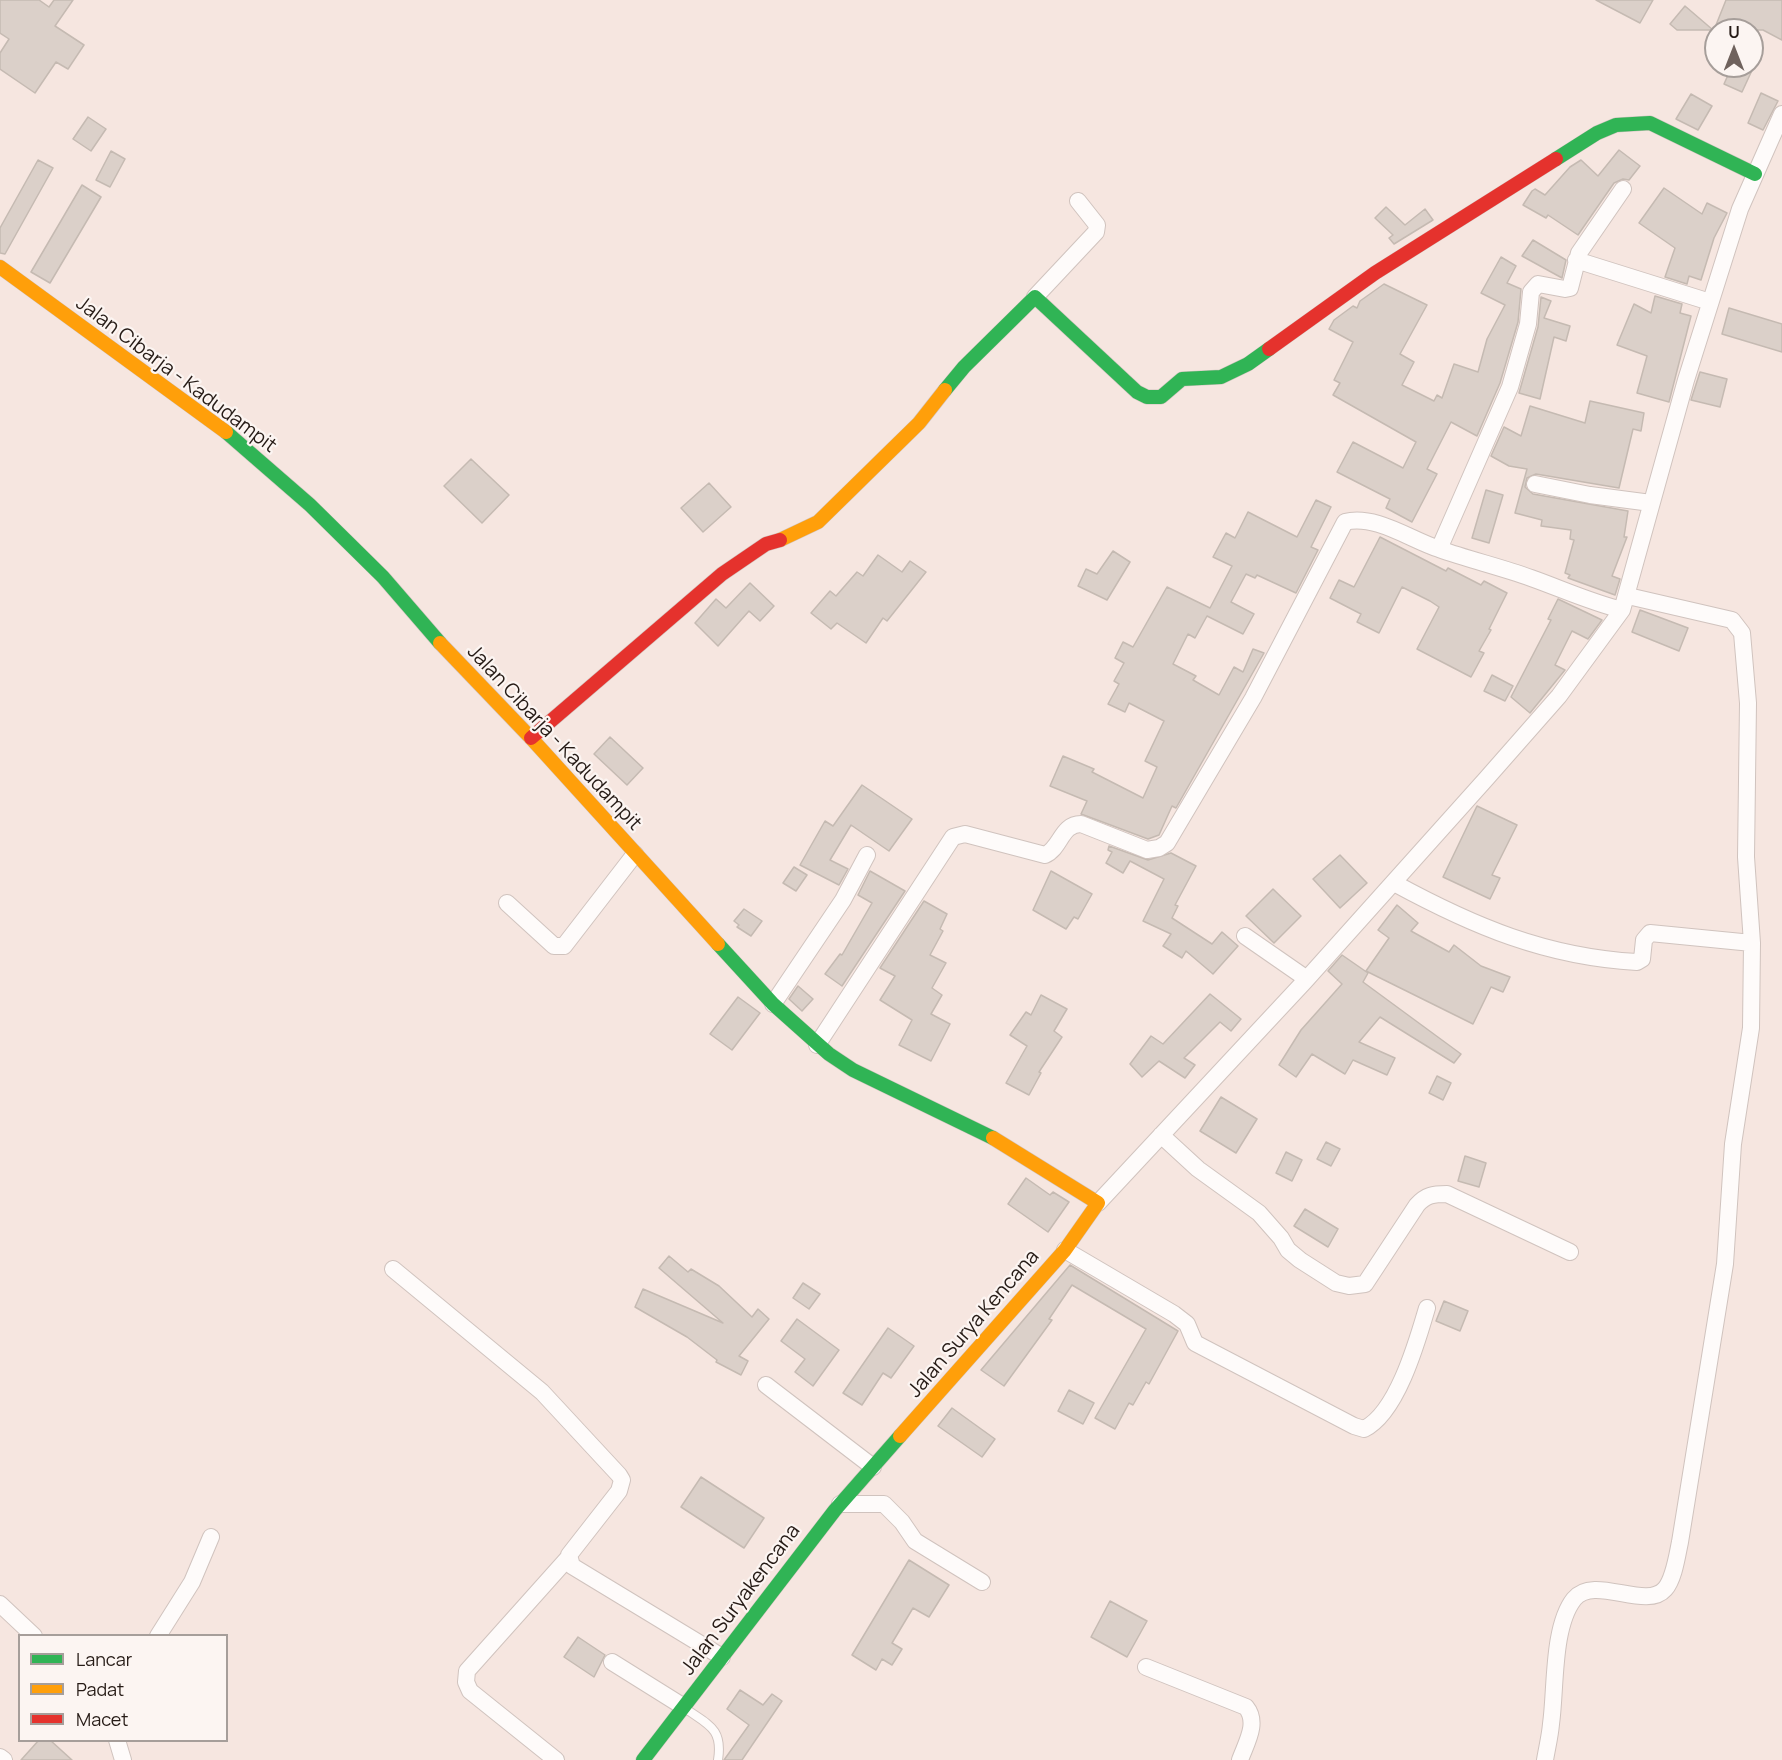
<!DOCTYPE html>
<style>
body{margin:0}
#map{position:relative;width:1782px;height:1760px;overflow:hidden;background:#f6e6e0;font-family:Manrope,sans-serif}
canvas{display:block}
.legend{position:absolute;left:18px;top:1634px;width:210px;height:108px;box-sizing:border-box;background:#fcf5f2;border:2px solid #a69e9a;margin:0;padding:8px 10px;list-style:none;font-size:18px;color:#261b16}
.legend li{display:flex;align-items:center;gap:12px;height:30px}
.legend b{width:30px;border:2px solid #a69e9a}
.north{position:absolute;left:1704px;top:18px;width:60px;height:60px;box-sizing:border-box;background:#fcf5f2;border:2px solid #a69e9a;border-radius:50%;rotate:0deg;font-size:16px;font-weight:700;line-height:24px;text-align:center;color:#261b16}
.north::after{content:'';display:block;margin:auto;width:21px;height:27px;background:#6f625d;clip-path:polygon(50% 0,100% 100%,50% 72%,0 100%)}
</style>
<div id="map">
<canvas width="1782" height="1760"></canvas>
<ul class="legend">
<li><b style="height:8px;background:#30b455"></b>Lancar</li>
<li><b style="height:8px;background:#ff9f0a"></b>Padat</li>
<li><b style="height:8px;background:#e5322d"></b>Macet</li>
</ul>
<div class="north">U</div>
</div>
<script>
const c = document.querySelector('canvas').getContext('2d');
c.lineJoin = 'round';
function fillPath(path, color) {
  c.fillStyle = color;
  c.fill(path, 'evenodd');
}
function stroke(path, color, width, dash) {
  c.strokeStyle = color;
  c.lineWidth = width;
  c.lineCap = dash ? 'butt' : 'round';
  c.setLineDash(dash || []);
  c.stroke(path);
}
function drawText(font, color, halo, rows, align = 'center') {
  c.font = font + ' Manrope,sans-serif';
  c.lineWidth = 4.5;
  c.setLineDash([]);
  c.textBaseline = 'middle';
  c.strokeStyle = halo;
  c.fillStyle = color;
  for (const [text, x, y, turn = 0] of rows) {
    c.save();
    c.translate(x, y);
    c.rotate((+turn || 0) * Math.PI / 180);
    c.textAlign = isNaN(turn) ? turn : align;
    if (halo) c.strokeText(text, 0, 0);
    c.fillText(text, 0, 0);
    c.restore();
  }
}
const building = new Path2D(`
 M0 0H39L49 7 54 0H73L55 26 84 45 68 69 56 62 35 93 0 69V53L9 39 0 33Z
 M1596 0H1653L1640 23Z
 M1726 0H1782V40L1763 30H1714Z
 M1685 6 1713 30H1677L1670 24Z
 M1732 66H1754L1742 92 1724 84Z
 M1761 93 1778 101 1763 130 1748 123Z
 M1691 94 1712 106 1698 130 1676 119Z
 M88 117 106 129 91 151 73 139Z
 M1619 150 1640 166 1629 180 1623 179 1614 183 1578 235 1548 215 1546 218 1523 205 1532 191 1535 189 1545 195 1570 167 1581 160 1598 176Z
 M111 151 125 159 110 187 96 180Z
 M38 160 53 168 5 254 0 253V228Z
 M82 185 101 197 50 283 31 272Z
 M1664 188 1702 214 1707 203 1727 213 1714 238 1701 280 1689 276 1687 284 1665 277 1675 248 1639 223Z
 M1386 207 1405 225 1425 209 1433 220 1394 244 1389 238 1393 235 1375 218Z
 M1533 240 1566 260 1562 278 1522 256Z
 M1501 257 1516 266 1507 283 1521 289 1518 322 1500 383 1477 436 1451 422 1427 469 1437 474 1412 522 1386 508 1390 499 1337 472 1353 442 1403 468 1416 442 1333 395 1340 383 1334 380 1353 342 1329 329 1334 320 1353 306 1357 308 1360 301 1384 284 1427 305 1400 354 1414 362 1402 385 1434 401 1437 395 1442 398 1454 364 1478 372 1487 339 1505 305 1481 293Z
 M1655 296 1682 304 1680 313 1691 316 1669 402 1637 393 1647 356 1617 345 1634 304 1651 313Z
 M1541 297 1551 301 1544 318 1570 326 1566 341 1554 337 1540 399 1519 393 1538 327Z
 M1729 308 1782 324V352L1722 334Z
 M1700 372 1727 379 1720 407 1691 400Z
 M1590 401 1644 413 1641 431 1633 429 1619 488 1536 474 1527 478 1525 487 1533 494 1628 511 1624 537H1627L1612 576 1620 579 1615 595 1568 578 1570 575 1565 573 1574 540 1570 539 1571 530 1541 526 1542 520 1515 513 1527 469 1509 466 1491 456 1504 427 1521 436 1530 406 1585 423Z
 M471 459 509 495 482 523 444 486Z
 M709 483 731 507 703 532 681 508Z
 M1486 490 1503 495 1489 543 1472 538Z
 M1316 500 1331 507 1311 547 1318 550 1296 593 1257 575 1255 578 1246 574 1231 602 1254 614 1243 634 1207 616 1195 638 1188 634 1173 664 1196 676 1193 680 1219 695 1234 667 1243 672 1253 649 1264 653 1176 808 1172 806 1159 835 1148 839 1081 814 1087 801 1050 786 1063 756 1094 769 1092 772 1143 798 1157 767 1145 761 1164 721 1129 703 1125 712 1108 704 1119 684 1114 681 1124 663 1115 658 1123 642 1133 647 1167 587 1210 608 1232 566 1213 557 1226 533 1235 538 1248 512 1297 537Z
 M1380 537 1446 571 1448 568 1481 585 1484 581 1507 593 1489 629 1491 630 1479 651 1484 653 1471 677 1417 649 1439 607 1430 601 1402 587 1379 633 1357 622 1361 614 1330 598 1339 580 1354 587Z
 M1113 551 1130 562 1107 600 1078 586 1086 569 1097 574Z
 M878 555 902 572 910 561 926 572 887 621 883 618 866 643 837 623 831 629 811 613 830 591 836 596 857 572 863 576Z
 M750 583 774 606 760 621 749 611 718 646 695 623 716 599 726 608Z
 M1558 599 1602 620 1588 639 1572 631 1555 665 1565 670 1530 713 1511 697 1551 620 1548 619Z
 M1640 610 1688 628 1679 651 1632 632Z
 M1492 675 1513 686 1505 701 1484 691Z
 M610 737 643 768 627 785 594 754Z
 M862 785 912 819 889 851 851 825 830 860 848 869 839 885 800 865 825 821 833 826Z
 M1477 806 1517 825 1492 875 1500 878 1490 899 1443 877Z
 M1109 846 1148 860 1171 853 1196 866 1175 905 1178 906 1172 918 1212 944 1222 932 1238 946 1213 974 1186 951 1182 958 1163 946 1171 934 1143 921 1164 879 1130 861 1123 873 1106 863 1112 852 1108 850Z
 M1340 855 1367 883 1340 908 1313 879Z
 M794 867 807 875 796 891 783 883Z
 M870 871 905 891 842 986 825 974 840 954 842 955 872 903 858 895Z
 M1051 871 1092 894 1078 919 1074 917 1066 929 1033 910Z
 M1273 889 1301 916 1274 943 1246 916Z
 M924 901 947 914 940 929 943 931 930 955 946 963 932 988 942 995 931 1014 950 1024 931 1061 899 1045 912 1020 880 1000 895 976 880 968Z
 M1397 905 1418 923 1411 931 1449 952 1454 945 1481 966 1510 977 1503 992 1491 987 1473 1024 1366 971 1389 938 1378 930Z
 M744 909 762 921 751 936 737 927 739 925 734 921Z
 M1342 955 1368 973 1363 982 1461 1054 1454 1063 1380 1017 1359 1042 1395 1058 1387 1075 1353 1060 1345 1074 1312 1054 1296 1077 1279 1065 1301 1030 1342 984 1328 971Z
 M798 986 813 999 802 1011 789 999Z
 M1210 994 1241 1019 1231 1031 1220 1022 1184 1058 1195 1065 1185 1078 1159 1061 1142 1077 1130 1064 1151 1036 1163 1044Z
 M1041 995 1067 1009 1054 1031 1062 1037 1039 1072 1041 1073 1029 1095 1006 1083 1027 1046 1010 1035 1026 1012 1031 1015Z
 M738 997 760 1013 732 1050 710 1034Z
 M1437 1076 1451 1083 1443 1100 1429 1093Z
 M1221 1097 1257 1119 1236 1153 1200 1131Z
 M1326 1142 1340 1149 1331 1166 1317 1159Z
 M1286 1152 1302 1160 1292 1181 1276 1173Z
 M1465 1156 1486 1163 1479 1187 1458 1181Z
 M1026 1178 1050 1195 1053 1192 1069 1202 1048 1232 1008 1204Z
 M1305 1209 1338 1229 1328 1247 1294 1226Z
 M669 1256 688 1272 691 1269 719 1286 752 1317 758 1309 769 1319 739 1356 748 1361 741 1375 716 1362 717 1360 687 1337 635 1307 643 1289 723 1323 659 1268Z
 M1070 1265 1178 1331 1149 1384 1146 1382 1133 1405 1129 1403 1115 1429 1095 1418 1146 1329 1072 1285 1049 1319 1052 1320 1004 1386 981 1370Z
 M803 1283 820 1294 809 1309 793 1298Z
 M1444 1301 1468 1311 1460 1331 1436 1321Z
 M797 1319 839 1350 813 1386 795 1372 805 1359 781 1341Z
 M888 1328 914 1346 891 1378 883 1373 862 1405 843 1393Z
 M1069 1390 1094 1403 1083 1424 1058 1411Z
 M952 1408 995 1439 982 1457 938 1426Z
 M701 1477 764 1518 744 1548 681 1507Z
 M909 1560 949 1585 929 1617 913 1608 892 1643 902 1649 892 1665 882 1659 876 1670 852 1655Z
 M1110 1601 1147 1621 1127 1657 1091 1637Z
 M578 1637 605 1655 594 1677 564 1657Z
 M740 1690 763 1705 772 1694 782 1701 742 1760H724L749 1725 727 1709Z
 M39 1740H50L72 1760H21Z`);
fillPath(building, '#dbd0c9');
stroke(building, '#c5bab2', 1.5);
const lane = new Path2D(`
 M686 1709C709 1725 723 1729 718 1760`);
const street = new Path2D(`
 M1576 260 1710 302
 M1035 297 1096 232 1097 225 1078 201
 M1535 484 1590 495 1651 503
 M1439 549 1510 387 1528 324 1531 292 1538 284 1565 289 1570 288 1579 253 1623 189
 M1394 883C1473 926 1546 957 1637 962L1642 959 1644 940 1650 933 1752 943
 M507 903 554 946H564L635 854
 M1245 936 1307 979
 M773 1004 843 900 867 855
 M817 1045 953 837 965 834 1045 855C1061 848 1061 824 1081 824L1147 850 1159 848 1167 843 1253 698 1345 522C1375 514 1411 540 1439 549 1470 560 1501 567 1531 578 1562 589 1590 602 1622 610
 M1161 1135 1198 1169 1259 1213 1281 1238 1288 1250 1300 1260 1336 1283 1349 1286 1365 1284 1417 1205C1426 1195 1433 1194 1447 1194L1570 1252
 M1098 1203 1305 981 1486 779 1559 696 1622 610 1686 380 1740 209 1782 114
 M1065 1250 1174 1314 1187 1324 1195 1343 1354 1426 1364 1429C1397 1413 1417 1342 1427 1308
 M393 1269 542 1392 619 1475 622 1480 619 1491 569 1555 572 1566 722 1657
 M766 1385 873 1467
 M840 1504H884L902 1522 915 1541 982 1582
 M0 1604 34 1636
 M158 1636 192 1582 211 1537
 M612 1662 684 1707
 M1146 1667 1246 1707C1259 1723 1246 1743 1240 1760
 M117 1740 123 1760
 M0 1757 4 1760
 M556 1760 470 1691 466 1682 467 1671 568 1558
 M1545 1760C1547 1748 1550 1736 1551 1724 1556 1689 1552 1627 1574 1599 1594 1574 1646 1611 1665 1589 1674 1579 1677 1556 1680 1542L1725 1264 1733 1144 1751 1028 1752 943 1746 857 1748 703 1742 633 1732 620 1628 596`);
const fast = new Path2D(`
 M1556 159 1597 133 1616 125 1650 123 1755 174
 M945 390 964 367 1035 297 1137 392 1147 397H1161L1182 379 1221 377 1248 364 1269 349
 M226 432 310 505 383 577 440 643
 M718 944 773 1004 829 1054 853 1070 993 1138
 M643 1760 835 1510 900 1436`);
const slow = new Path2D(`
 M0 267 226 432
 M780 540 818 522 919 423 945 390
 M440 643 531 738 718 944
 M900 1436 1065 1250 1098 1203 993 1138`);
const jam = new Path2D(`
 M1269 349 1375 273 1556 159
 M531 738 722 574 766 544 780 540`);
stroke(lane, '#d0c3be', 10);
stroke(street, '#d0c3be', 18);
stroke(fast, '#d0c3be', 15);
stroke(slow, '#d0c3be', 15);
stroke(jam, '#d0c3be', 15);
stroke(lane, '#fefbfa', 8);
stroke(street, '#fefbfa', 16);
stroke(fast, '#30b455', 14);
stroke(slow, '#ff9f0a', 14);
stroke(jam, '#e5322d', 14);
drawText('20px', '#261b16', '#fcf5f2', [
 ["Jalan Cibarja - Kadudampit",176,375,37],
 ["Jalan Cibarja - Kadudampit",554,738,47],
 ["Jalan Surya Kencana",974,1324,-49],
 ["Jalan Suryakencana",741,1600,-53]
]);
</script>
